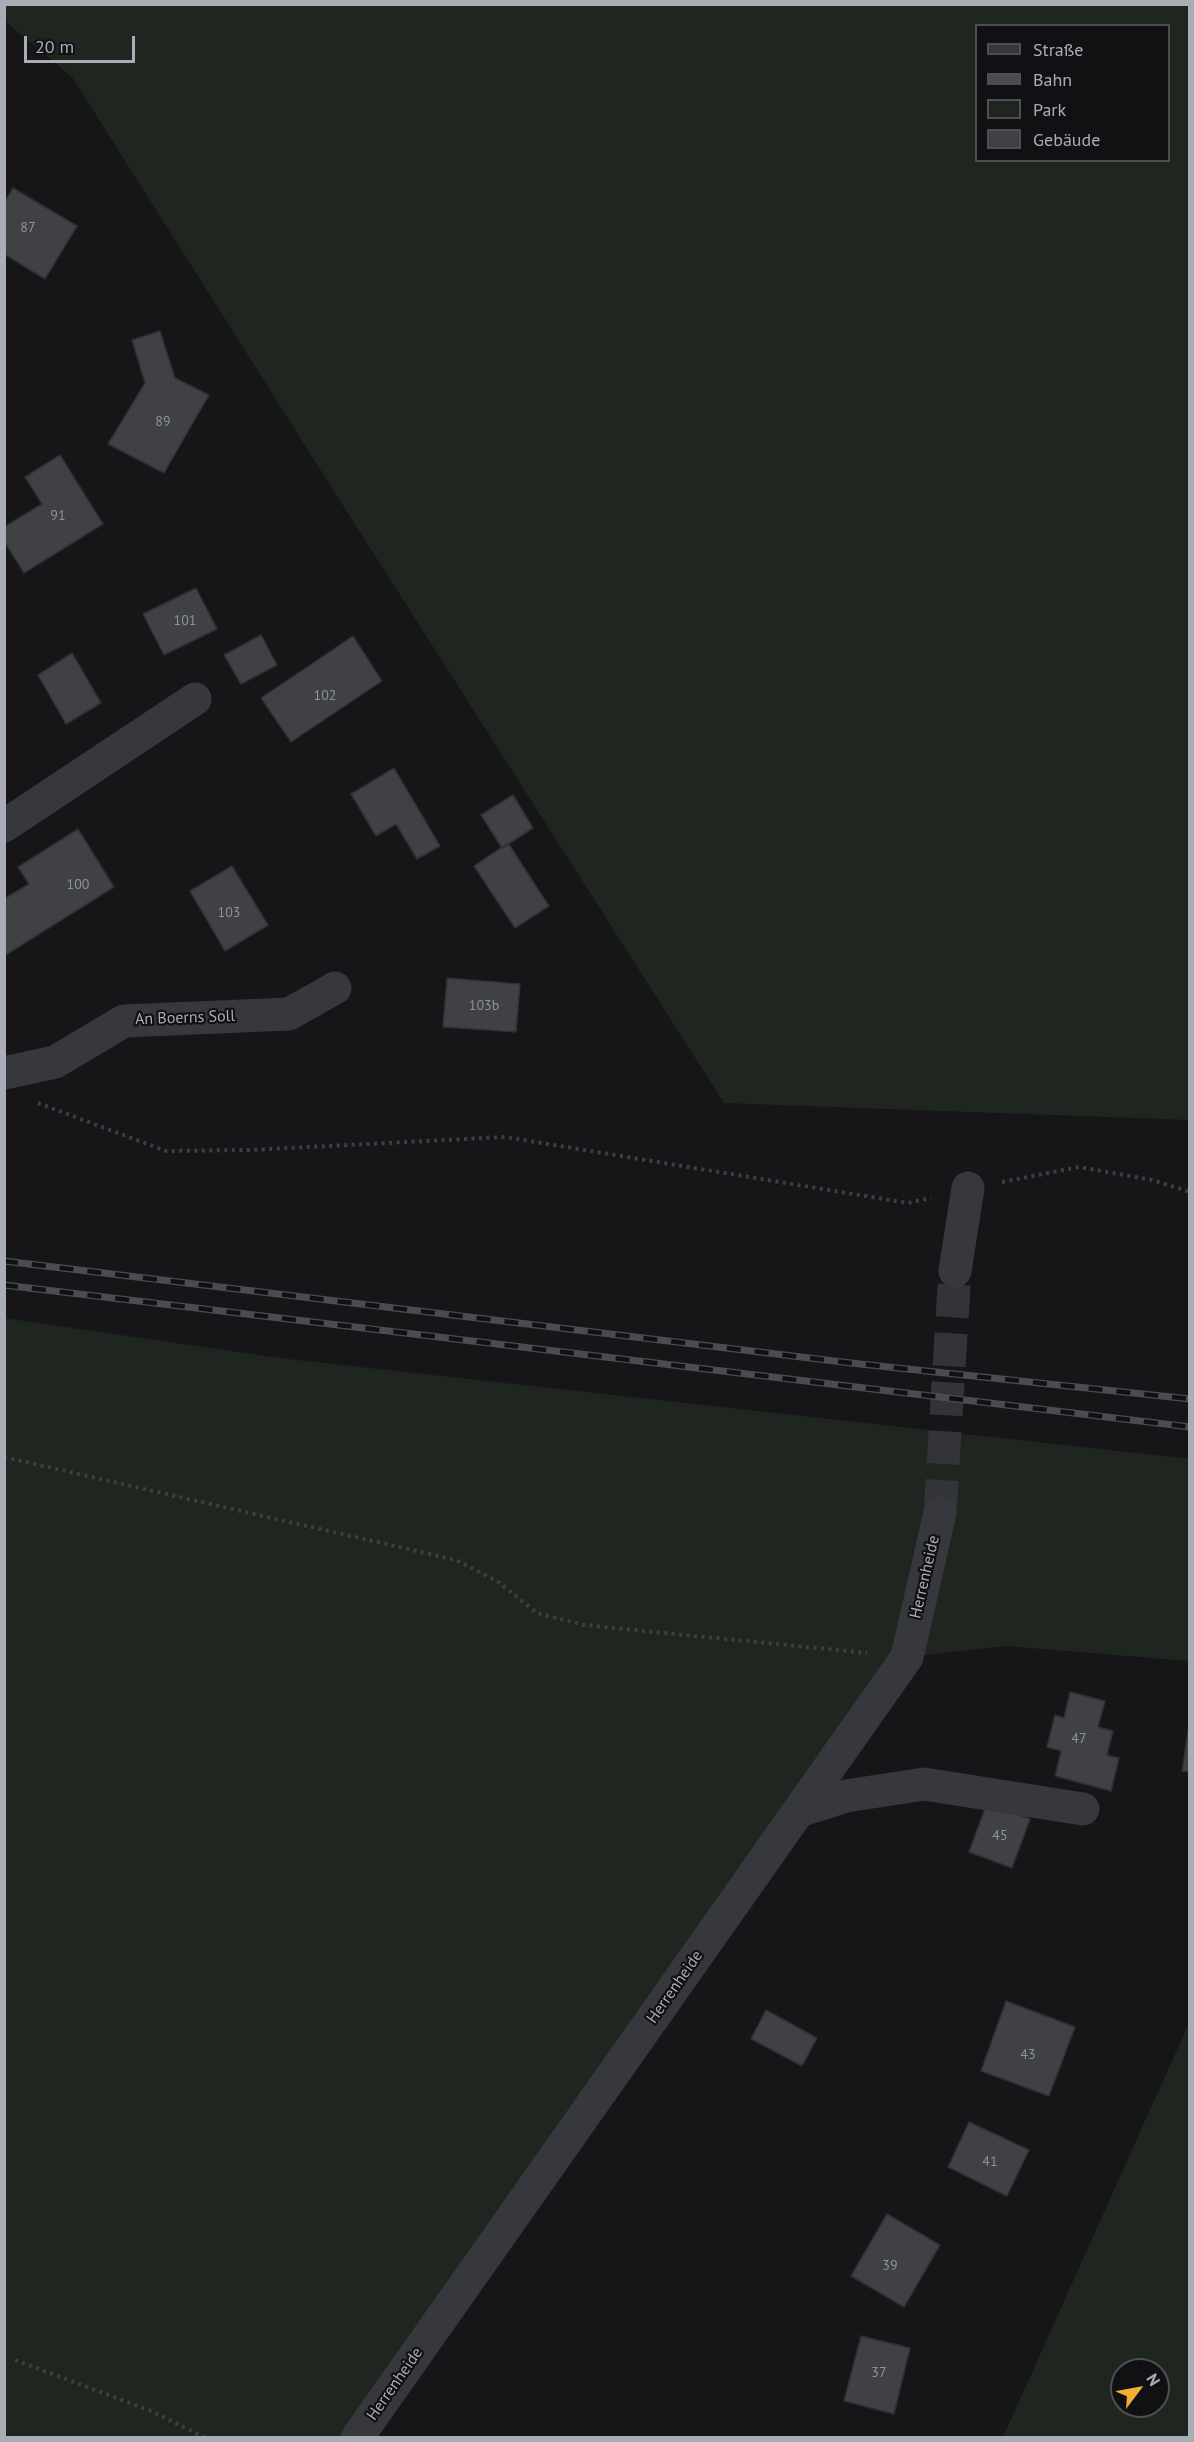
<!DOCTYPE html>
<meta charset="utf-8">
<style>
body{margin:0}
#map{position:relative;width:1194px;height:2442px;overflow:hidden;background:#161618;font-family:"PT Sans",sans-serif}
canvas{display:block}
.frame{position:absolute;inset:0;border:6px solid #a8adb8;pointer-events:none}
.legend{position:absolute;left:975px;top:24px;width:195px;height:138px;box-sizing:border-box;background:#111113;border:2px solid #4d4f55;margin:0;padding:8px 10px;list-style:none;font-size:18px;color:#a8adb8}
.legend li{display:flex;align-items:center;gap:12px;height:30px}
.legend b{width:30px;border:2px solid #4d4f55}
.north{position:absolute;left:1110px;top:2358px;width:60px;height:60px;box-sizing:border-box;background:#111113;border:2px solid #4d4f55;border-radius:50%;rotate:58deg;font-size:16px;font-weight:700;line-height:24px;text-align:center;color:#a8adb8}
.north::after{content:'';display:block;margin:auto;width:21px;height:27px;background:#f2b134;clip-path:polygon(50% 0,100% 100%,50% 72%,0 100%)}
.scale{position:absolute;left:24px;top:36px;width:111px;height:27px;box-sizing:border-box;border:3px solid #a8adb8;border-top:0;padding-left:8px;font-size:18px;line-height:21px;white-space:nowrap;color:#a8adb8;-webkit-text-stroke:4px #111113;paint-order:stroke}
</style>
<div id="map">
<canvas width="1194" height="2442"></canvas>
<div class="frame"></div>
<ul class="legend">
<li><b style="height:8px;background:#37383d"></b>Straße</li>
<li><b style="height:8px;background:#4a4c52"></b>Bahn</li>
<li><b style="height:16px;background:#1e261f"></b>Park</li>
<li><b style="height:16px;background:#404145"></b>Gebäude</li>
</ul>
<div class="north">N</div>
<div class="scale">20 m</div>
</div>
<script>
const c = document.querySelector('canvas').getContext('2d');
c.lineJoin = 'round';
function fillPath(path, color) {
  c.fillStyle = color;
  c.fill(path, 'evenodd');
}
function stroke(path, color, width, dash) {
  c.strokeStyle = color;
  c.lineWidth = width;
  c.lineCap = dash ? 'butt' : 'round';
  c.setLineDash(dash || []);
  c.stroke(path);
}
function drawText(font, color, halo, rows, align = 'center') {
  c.font = font + ' "PT Sans",sans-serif';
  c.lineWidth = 4.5;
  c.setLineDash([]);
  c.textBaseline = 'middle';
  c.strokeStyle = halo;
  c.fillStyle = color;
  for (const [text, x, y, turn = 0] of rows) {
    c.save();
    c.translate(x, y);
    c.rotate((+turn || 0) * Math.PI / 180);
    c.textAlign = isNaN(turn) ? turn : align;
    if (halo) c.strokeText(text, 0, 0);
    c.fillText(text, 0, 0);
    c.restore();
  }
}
fillPath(new Path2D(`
 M4 5H1189V1120L724 1103 349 515 72 77 5 21ZM976 26H1168V160H976Z
 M4 1318 279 1358 1189 1459V1661L1005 1646 907 1657 357 2437H5Z
 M1189 2023V2437H1003ZM1122 2370H1158V2406H1122Z`), '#1e261f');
const building = new Path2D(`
 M13 188 77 226 45 279 4 254V203Z
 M160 331 175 378 209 395 164 473 108 444 145 383 132 340Z
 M60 455 103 524 24 573 4 541V527L42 504 25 477Z
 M196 588 217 629 164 655 143 614Z
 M261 635 277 665 241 684 224 655Z
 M353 636 382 681 291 742 261 698Z
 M72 653 101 703 66 724 38 675Z
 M394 768 440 846 417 859 396 824 376 836 351 794Z
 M513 795 533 828 502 848 481 815Z
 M78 829 114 887 4 956V899L29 884 18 867Z
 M508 843 549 906 515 928 474 866Z
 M232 866 268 925 225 951 190 891Z
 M447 978 520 984 516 1032 443 1027Z
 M1070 1692 1105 1701 1098 1727 1113 1731 1107 1755 1119 1758 1111 1791 1055 1776 1061 1751 1047 1747 1055 1715 1064 1718Z
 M1190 1718V1772L1182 1771Z
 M987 1803 1030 1819 1012 1868 969 1852Z
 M1006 2001 1075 2027 1049 2096 981 2071Z
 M766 2010 817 2038 802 2066 751 2039Z
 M969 2122 1029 2150 1007 2196 948 2167Z
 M887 2214 940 2245 904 2307 851 2276Z
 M861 2336 910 2348 894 2414 844 2401Z`);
fillPath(building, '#404145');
stroke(building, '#303034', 1.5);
stroke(new Path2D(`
 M940 1513 955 1271`), '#333438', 33, [33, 16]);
stroke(new Path2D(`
 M38 1103 166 1151 250 1150 505 1137 908 1203 931 1198
 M1002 1182 1079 1167 1152 1180 1190 1192
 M4 1457 456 1560 497 1581 537 1613 584 1625 867 1653
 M15 2360 151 2411 206 2438`), '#3d3f44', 4, [3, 4.5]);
stroke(new Path2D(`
 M4 826 195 699
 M4 1073 55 1062 124 1021 289 1014 335 988
 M955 1271 968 1188
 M799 1811 846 1796 924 1784 1083 1809
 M357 2438 907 1657 940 1513`), '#37383d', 33);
const rail = new Path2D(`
 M4 1261 851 1363 1190 1399
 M4 1285 1190 1427`);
stroke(rail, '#4a4c52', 7);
stroke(rail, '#111113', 4.5, [14]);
drawText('14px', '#8e929b', null, [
 ["87",28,228],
 ["89",163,422],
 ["91",58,516],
 ["101",185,621],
 ["102",325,696],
 ["100",78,885],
 ["103",229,913],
 ["103b",484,1006],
 ["47",1079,1739],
 ["45",1000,1836],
 ["43",1028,2055],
 ["41",990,2162],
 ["39",890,2266],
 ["37",879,2373]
]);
drawText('16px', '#a8adb8', '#111113', [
 ["An Boerns Soll",185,1018,-2],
 ["Herrenheide",925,1577,-77],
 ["Herrenheide",675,1987,-55],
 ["Herrenheide",395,2384,-55]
]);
</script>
